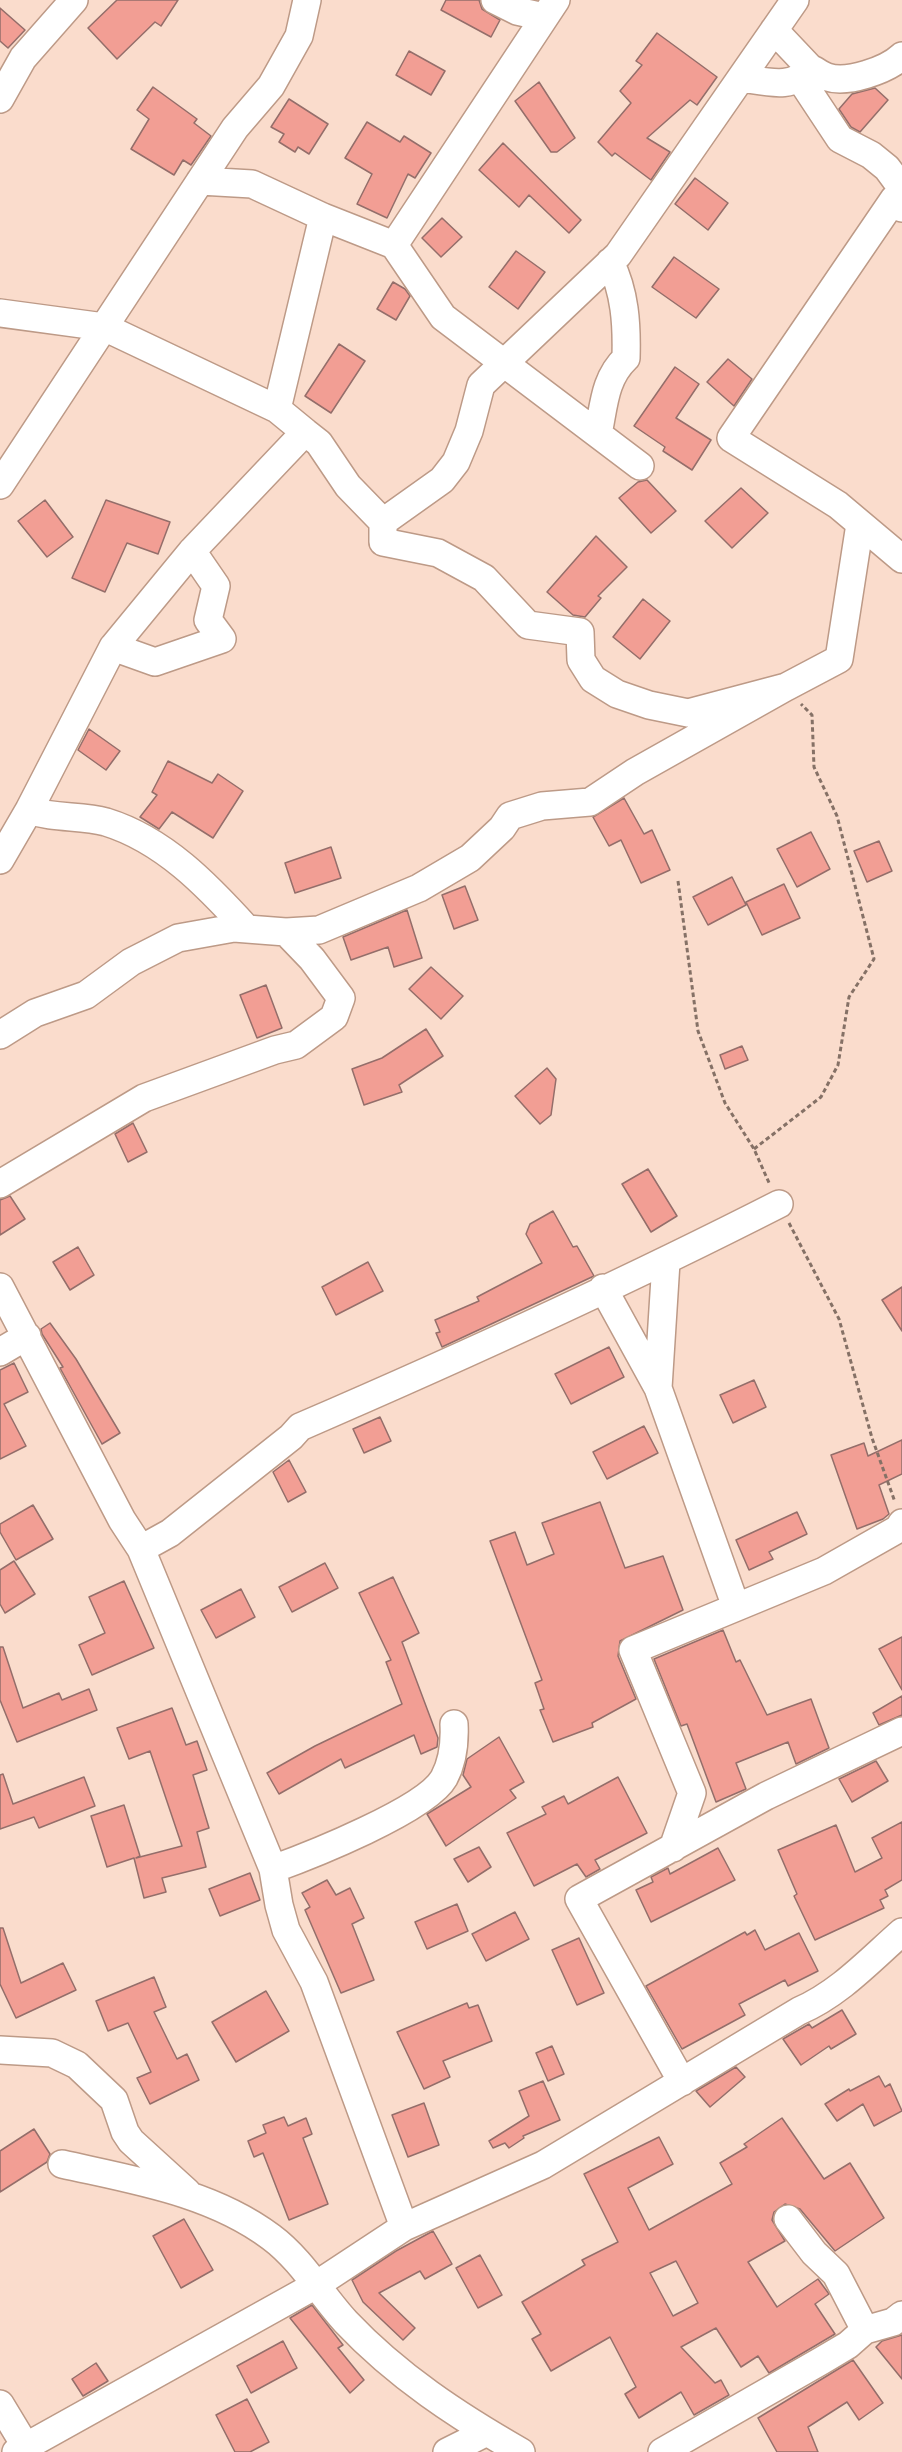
<!DOCTYPE html>
<style>
body{margin:0}
canvas{display:block;background:#fadccc}
</style>
<canvas width="902" height="2452"></canvas>
<script>
const c = document.querySelector('canvas').getContext('2d');
c.lineJoin = 'round';
function fillPath(path, color) {
  c.fillStyle = color;
  c.fill(path, 'evenodd');
}
function stroke(path, color, width, dash) {
  c.strokeStyle = color;
  c.lineWidth = width;
  c.lineCap = dash ? 'butt' : 'round';
  c.setLineDash(dash || []);
  c.stroke(path);
}
const building = new Path2D(`
 M117 0H178L161 26 155 22 117 59 88 28Z
 M446 0H479L482 9 500 20 491 37 441 10Z
 M0 8 25 30 8 48 0 41Z
 M657 33 717 77 697 105 690 100 647 138 670 152 651 180 615 153 612 156 598 142 631 103 620 91 642 65 636 61Z
 M409 51 445 71 431 95 396 75Z
 M539 82 575 138 557 152H551L515 101Z
 M153 87 197 119 194 123 211 136 191 165 183 160 174 175 131 149 149 119 137 110Z
 M875 88 888 100 860 132 851 127 839 109 852 94Z
 M289 99 328 124 309 154 298 147 295 152 279 142 284 134 271 127Z
 M367 122 400 142 404 136 431 153 415 178 408 174 387 218 357 204 372 174 345 158Z
 M503 143 581 220 569 233 529 195 519 207 479 170Z
 M695 178 728 203 708 230 675 204Z
 M442 218 462 237 441 257 422 238Z
 M516 251 545 272 518 309 489 287Z
 M674 257 719 289 696 318 652 287Z
 M393 282 405 289 410 296 396 320 377 309Z
 M339 344 365 361 331 413 305 396Z
 M728 359 752 379 734 406 707 382Z
 M675 367 699 384 676 418 711 440 692 470 663 451 665 447 634 426Z
 M647 480 676 511 651 533 619 498 638 482Z
 M741 488 768 513 732 548 705 521Z
 M45 500 73 537 47 557 18 521Z
 M106 500 170 522 158 554 127 543 105 592 72 578Z
 M596 536 627 567 598 596 601 598 585 617 573 615 547 592Z
 M643 599 670 621 640 659 613 637Z
 M89 729 120 751 106 770 78 750Z
 M168 761 212 783 218 774 243 791 213 838 172 812 159 829 140 817 157 795 152 792Z
 M624 798 644 834 652 830 670 870 641 883 621 840 609 846 593 817Z
 M811 832 830 869 797 887 777 849Z
 M879 841 892 871 867 882 854 851Z
 M331 847 341 878 295 893 285 863Z
 M732 877 746 905 708 925 693 897Z
 M784 884 800 918 762 935 746 902Z
 M465 886 478 920 454 929 442 895Z
 M407 910 422 958 394 967 388 947 351 960 343 937Z
 M431 967 463 996 441 1019 409 989Z
 M266 985 282 1028 257 1038 240 995Z
 M426 1029 443 1056 399 1085 402 1092 364 1105 352 1069 382 1058Z
 M742 1046 748 1060 725 1069 720 1055Z
 M547 1068 556 1079 551 1115 540 1124 515 1096Z
 M133 1123 147 1152 128 1162 115 1134Z
 M648 1169 677 1216 651 1232 622 1184Z
 M10 1196 25 1219 0 1235V1200Z
 M553 1211 573 1247 577 1246 594 1276 442 1347 436 1333 440 1332 435 1320 479 1301 477 1297 542 1263 526 1234 530 1224Z
 M78 1247 94 1275 70 1290 53 1262Z
 M368 1262 383 1291 336 1315 322 1287Z
 M902 1287V1331L882 1300Z
 M50 1323 76 1359 120 1433 102 1444 60 1368 63 1367 42 1334 41 1329Z
 M609 1347 624 1377 571 1404 555 1374Z
 M14 1363 28 1392 4 1404 26 1446 0 1459V1370Z
 M754 1380 766 1407 733 1423 720 1395Z
 M380 1417 391 1441 364 1453 353 1429Z
 M644 1426 658 1453 607 1479 593 1452Z
 M902 1440V1474L879 1485 889 1514 883 1519 857 1529 831 1455 864 1443 868 1456Z
 M289 1460 306 1492 288 1502 273 1472Z
 M600 1502 625 1568 663 1556 683 1610 620 1641 618 1656 636 1699 592 1723 593 1727 553 1742 540 1710 544 1709 535 1683 542 1680 490 1541 515 1532 527 1565 554 1554 542 1523Z
 M33 1505 53 1539 16 1560 0 1532V1524Z
 M797 1512 807 1534 769 1552 773 1559 749 1570 736 1540Z
 M14 1561 35 1594 5 1613 0 1604V1570Z
 M325 1563 338 1588 292 1612 279 1587Z
 M393 1577 419 1633 402 1642 438 1738 437 1747 421 1754 414 1735 345 1768 341 1759 279 1794 267 1773 315 1746 402 1704 386 1662 391 1660 359 1593Z
 M124 1581 154 1648 92 1675 79 1645 105 1633 89 1597Z
 M241 1589 255 1617 216 1638 201 1610Z
 M723 1630 736 1662 740 1660 767 1715 811 1699 829 1748 796 1764 788 1742 736 1763 746 1789 716 1802 687 1724 681 1726 654 1659Z
 M902 1637V1690L879 1649Z
 M0 1647H3L23 1708 59 1693 62 1700 89 1689 97 1710 17 1742 0 1700Z
 M902 1696V1715L879 1725 873 1713Z
 M172 1708 186 1745 197 1741 207 1770 193 1775 209 1828 197 1832 206 1867 162 1878 166 1892 144 1898 134 1858 107 1867 91 1816 124 1805 140 1856 136 1858 182 1846 150 1751 129 1759 117 1728Z
 M499 1737 524 1782 510 1790 516 1798 446 1846 427 1814 471 1787 463 1775 467 1759Z
 M876 1761 888 1781 852 1802 839 1779Z
 M3 1774 13 1804 84 1777 95 1806 39 1828 34 1817 0 1829V1775Z
 M618 1777 647 1833 595 1860 600 1869 586 1877 577 1864 534 1886 507 1833 546 1814 542 1807 564 1796 568 1804Z
 M902 1822V1880L885 1890 888 1896 880 1900 884 1908 815 1940 794 1896 797 1894 778 1850 836 1825 855 1872 882 1858 872 1838Z
 M479 1847 491 1867 468 1882 454 1859Z
 M718 1848 735 1880 651 1922 636 1890 653 1882 651 1877 668 1868 670 1874Z
 M250 1873 260 1900 220 1916 209 1889Z
 M327 1880 336 1895 350 1888 364 1918 352 1924 374 1980 341 1993 305 1910 310 1907 302 1893Z
 M457 1904 468 1931 427 1949 415 1922Z
 M515 1912 529 1939 486 1961 472 1934Z
 M0 1928H3L21 1983 63 1963 76 1990 16 2018 0 1984Z
 M755 1930 765 1950 799 1933 818 1971 788 1986 785 1980 739 2004 745 2015 682 2049 646 1986 745 1932 747 1935Z
 M579 1938 604 1993 577 2005 552 1950Z
 M154 1977 166 2007 154 2012 177 2059 187 2054 199 2080 150 2104 137 2078 151 2072 128 2023 108 2031 96 2001Z
 M266 1991 289 2031 236 2062 212 2022Z
 M467 2003 469 2008 478 2005 492 2041 443 2061 450 2077 424 2089 397 2032Z
 M842 2010 856 2034 831 2049 829 2046 801 2065 783 2039 809 2024 812 2028Z
 M552 2046 564 2074 548 2081 536 2053Z
 M736 2067 745 2077 710 2107 696 2091Z
 M879 2076 885 2087 890 2084 902 2111 874 2126 863 2104 837 2121 825 2104 849 2089 850 2091Z
 M543 2081 560 2120 523 2136 524 2138 509 2148 505 2143 493 2148 489 2141 529 2116 519 2091Z
 M424 2103 439 2145 408 2157 392 2115Z
 M284 2117 288 2126 306 2118 312 2134 303 2138 328 2204 289 2220 263 2153 254 2157 248 2141 266 2133 263 2125Z
 M782 2118 824 2179 850 2163 884 2218 835 2251 800 2209 785 2204 774 2212 772 2220 785 2241 748 2262 777 2307 818 2279 829 2294 815 2304 835 2334 769 2373 758 2356 741 2367 716 2328 681 2347 715 2383 721 2380 729 2395 694 2415 681 2392 639 2418 625 2394 636 2387 610 2337 551 2371 532 2339 541 2334 522 2302 585 2265 582 2260 618 2242 584 2174 659 2137 673 2164 628 2188 649 2230 732 2184 720 2163 747 2147 744 2144ZM676 2261 698 2303 673 2316 650 2273Z
 M34 2129 50 2154 47 2162 0 2192V2151Z
 M184 2219 213 2270 181 2288 153 2236Z
 M433 2231 452 2264 425 2279 420 2271 379 2293 415 2328 403 2340 363 2302 352 2280 396 2251Z
 M480 2255 502 2295 478 2308 456 2268Z
 M312 2305 343 2345 338 2348 364 2380 350 2393 290 2318Z
 M902 2335V2379L876 2347 882 2341Z
 M283 2341 297 2368 251 2393 237 2366Z
 M853 2360 883 2403 859 2420 847 2402 808 2427 818 2452H777L758 2418Z
 M96 2363 108 2381 83 2396 72 2379Z
 M247 2399 269 2442 250 2452H235L216 2415Z`);
fillPath(building, '#f29e94');
stroke(building, '#946e6a', 1.5);
const minor = new Path2D(`
 M495 0 517 11 544 17
 M810 68C815 70 821 75 827 77 847 84 887 70 902 56
 M799 77 840 139 871 155 887 168 901 187
 M741 78C764 81 794 91 810 68L774 30
 M0 99 23 58 74 0
 M200 181 252 184 323 217
 M902 208 894 199 731 438 838 505 902 559
 M394 245 443 317 640 466
 M0 313 104 327 277 409
 M598 434C604 406 604 379 626 358 627 324 625 292 610 262
 M0 485 235 128 271 86 299 36 307 0
 M383 522 442 480 456 462 469 431 481 385 618 255 795 0
 M113 647 155 662 222 639 208 620 216 586 192 551
 M786 687 839 659 860 524
 M29 810C54 819 81 815 106 822 164 840 207 885 247 929
 M0 860 29 810 113 647 192 551 305 432 277 409 323 217 394 245 556 0
 M286 932 319 930 419 888 470 858 502 828 510 816 542 806 590 802 635 772 786 687 688 713 649 705 617 694 593 679 581 660 580 632 528 625 484 578 438 553 383 542V522L348 486 319 443 305 432
 M0 1035 35 1013 86 995 131 962 178 938 234 928 286 932 312 959 341 998 334 1017 296 1045 275 1050 144 1098 0 1184
 M0 1287 122 1520 141 1549 273 1869 279 1905 286 1930 314 1982 404 2227
 M603 1288 658 1388 736 1607
 M0 1352 27 1336
 M658 1388 666 1262
 M141 1549 170 1533 291 1437 300 1427C462 1357 622 1284 779 1204
 M673 1848 692 1793 633 1650 824 1571 898 1529 902 1523
 M273 1869C309 1856 426 1810 444 1778 453 1761 455 1743 454 1724
 M0 2050 52 2053 77 2065 114 2100 125 2132 131 2141 187 2192
 M682 2082 579 1899 766 1796 902 1731
 M62 2164C133 2180 211 2192 271 2237 302 2260 321 2295 346 2322 397 2376 458 2416 521 2452
 M788 2219 814 2253 836 2274 865 2330
 M0 2404 26 2447
 M16 2452 316 2285 404 2227 543 2165 799 2011C839 1994 870 1960 902 1932
 M447 2452 487 2432
 M662 2452 821 2361 848 2345 865 2330 893 2322 902 2315`);
stroke(minor, '#bd9a87', 30);
stroke(new Path2D(`
 M678 881 698 1031 725 1103 754 1149 770 1185
 M754 1149 821 1097 838 1065 849 997 874 959 837 816 814 767 812 715 801 704
 M789 1223 839 1319 872 1438 895 1502`), '#857166', 3, [4.5, 3]);
stroke(minor, '#fff', 27);
</script>
